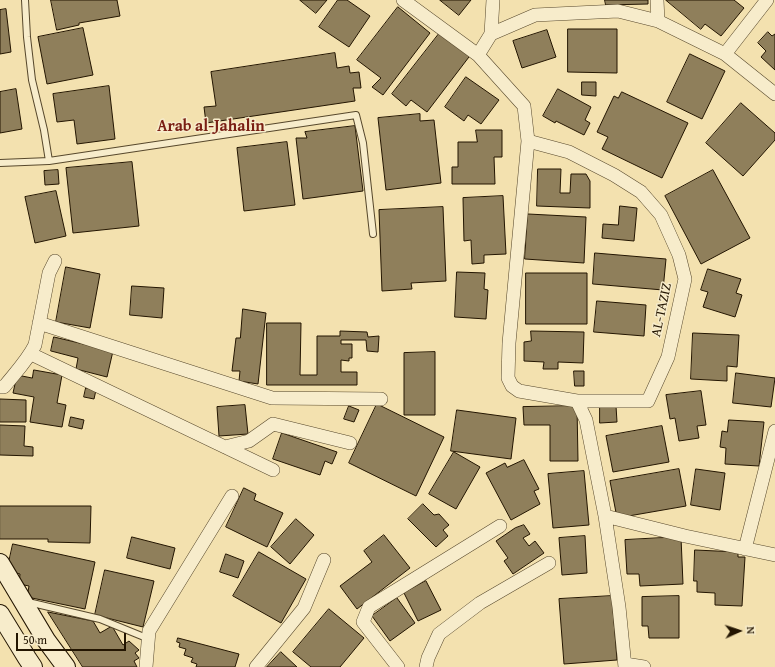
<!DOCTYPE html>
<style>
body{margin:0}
#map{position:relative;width:775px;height:667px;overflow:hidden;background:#f3e1af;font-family:"Gentium Book Plus",serif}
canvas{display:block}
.north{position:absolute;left:719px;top:611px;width:40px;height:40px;-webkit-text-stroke:3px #f7eccb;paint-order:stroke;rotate:87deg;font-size:11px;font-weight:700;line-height:16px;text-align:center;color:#231501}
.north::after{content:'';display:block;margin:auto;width:14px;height:18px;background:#231501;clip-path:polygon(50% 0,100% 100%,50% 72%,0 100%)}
.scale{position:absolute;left:16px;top:633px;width:110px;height:18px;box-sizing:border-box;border:2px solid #231501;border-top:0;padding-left:5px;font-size:12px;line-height:14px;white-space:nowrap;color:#231501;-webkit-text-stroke:3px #f7eccb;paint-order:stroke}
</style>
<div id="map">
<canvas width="775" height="667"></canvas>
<div class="north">N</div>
<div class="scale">50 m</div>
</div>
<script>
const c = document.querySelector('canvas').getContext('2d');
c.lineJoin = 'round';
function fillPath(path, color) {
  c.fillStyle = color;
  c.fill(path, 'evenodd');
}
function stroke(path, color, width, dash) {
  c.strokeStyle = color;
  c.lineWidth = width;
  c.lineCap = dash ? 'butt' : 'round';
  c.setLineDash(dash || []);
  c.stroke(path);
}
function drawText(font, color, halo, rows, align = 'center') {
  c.font = font + ' "Gentium Book Plus",serif';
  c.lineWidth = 3;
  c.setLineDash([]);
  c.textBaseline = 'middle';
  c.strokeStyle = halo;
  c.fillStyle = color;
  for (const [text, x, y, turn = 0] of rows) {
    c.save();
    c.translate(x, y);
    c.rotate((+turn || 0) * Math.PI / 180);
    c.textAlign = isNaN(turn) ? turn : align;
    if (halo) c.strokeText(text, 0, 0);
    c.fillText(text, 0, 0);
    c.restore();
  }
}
const building = new Path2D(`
 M51 0H117L120 16 79 23V25L57 30Z
 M300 0H327L316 13Z
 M338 0H347L370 16 349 47 319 27Z
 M440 0H471L459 15Z
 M605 0H648V4L606 5Z
 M666 0H734L744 8 721 36 705 24 701 29Z
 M398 7 430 33 383 95 372 87 381 78 357 60Z
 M6 9 11 52 0 54V10Z
 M83 28 93 75 47 84 38 37Z
 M568 29H617V73L568 72Z
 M442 30 472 53 427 112 411 100 406 106 392 94Z
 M547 30 556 57 522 68 513 41Z
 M768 32 772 36 775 34V70L761 57 766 51 758 43Z
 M335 53 337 68 349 66 350 73 359 72 361 88H353L355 101 206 123 204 107 216 106 211 72Z
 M690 54 725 71 702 119 667 102Z
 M466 77 499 100 481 124 468 115 464 121 445 107Z
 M582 82H596V96L582 95Z
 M109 86 115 139 77 144 74 120 57 122 53 94Z
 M16 89 22 129 0 133V92Z
 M558 89 591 107 585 120 590 123 584 135 556 121 555 123 543 116Z
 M622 92 688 123 662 178 602 149 608 137 597 132 614 96 618 98Z
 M741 103 775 133V140L743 176 706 143Z
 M420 114V121L434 120 441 183 386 190 378 118Z
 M355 126 363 191 303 199 296 138H307L305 132Z
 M476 130H502V157H494L495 184H452V167H458V142H477Z
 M287 142 295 205 244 211 237 148Z
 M132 162 139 226 73 233 66 168Z
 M538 169H561L560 193H570L571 174H586L590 181V208L537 206Z
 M58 170 59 184 45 185 44 171Z
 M713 170 750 238 701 264 665 196Z
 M56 191 66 236 35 243 25 197Z
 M503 196 506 254 484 255V263L472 264 471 240 464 241 463 198Z
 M620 206 637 208 634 241 602 238 603 224 618 225Z
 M443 207 446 281 411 283 412 289 382 291 379 210Z
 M528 214 586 217 584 263 525 259Z
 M595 253 666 259 663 290 593 284Z
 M66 267 100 274 90 328 56 322Z
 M708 269 741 279 736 293 742 295 735 317 703 307 708 292 701 290Z
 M457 272 485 273 484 289 488 290 486 319 455 317Z
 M526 273H587V324H526Z
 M132 286 164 288 162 318 130 315Z
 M597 301 646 305 644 336 594 332Z
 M243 309 266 313 258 384 239 381 240 371H232L236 338H240Z
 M267 323H301L300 375H317V336H340V331L367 332 368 337 379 336 378 352 367 351 366 340H341V344H352V358H349V361L341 360V372H357V385H267Z
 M531 331 584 332 583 363 558 362V369H543L544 362 524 361V342L531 341Z
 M693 333 739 335 737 367 727 366V381L691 379Z
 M54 337 113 351 107 377 76 369 78 358 51 351Z
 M435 352V415H404V353Z
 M34 370 62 375 57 403 66 405 62 427 30 422 34 397 13 393 17 375 32 378Z
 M574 371H584V386H575Z
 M736 373 775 378 771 407 733 403Z
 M86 388 96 390 94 399 84 397Z
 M701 391 706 425 697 426 699 438 679 441 675 418 670 419 666 395Z
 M0 399 26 400V422H0Z
 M377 404 444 437 416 496 349 463Z
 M245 405 248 434 219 436 217 407Z
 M349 406 359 410 354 422 344 419Z
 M577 406 578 461H550V425H524L523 407Z
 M600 406H616L617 422 600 423Z
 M457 410 516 418 511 459 451 451Z
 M71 417 84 420 82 429 69 426Z
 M729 420 764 422 759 466 725 464 726 448 720 447 722 431 727 432Z
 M0 425 25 426 24 446 33 447V456L0 455Z
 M662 426 669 462 613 472 606 436Z
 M282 433 337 452 332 464 325 461 320 475 273 459Z
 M454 452 480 467 456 509 429 494Z
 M524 460 539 489 534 491 540 504 511 520 486 473 505 463 507 467Z
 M679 469 686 506 617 518 610 481Z
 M696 469 725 473 720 510 691 505Z
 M584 471 589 525 553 528 548 474Z
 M244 488 256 494 254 500 283 513 267 547 226 527Z
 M423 504 434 515 439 514 449 525 443 530 448 536 436 547 408 519Z
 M0 506H91L90 543 48 542V539H0Z
 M296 519 314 535 290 564 271 547Z
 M524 525 530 534 523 538 529 546 535 541 544 553 513 574 504 561 508 558 496 541 515 528Z
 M384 535 410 568 357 609 340 586 372 562 364 551Z
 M585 536 587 573 562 575 559 538Z
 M132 537 175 548 170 569 127 558Z
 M681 537 683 584 640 586 639 574H627L625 540Z
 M13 544 95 562 85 609 27 597 29 586 19 584 20 574 7 571Z
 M695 550 738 552V557H745L742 606 715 605V593L697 592V581H694Z
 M259 552 306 579 281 623 233 596Z
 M226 554 244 561 238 578 220 572Z
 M105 570 154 581 143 627 95 615Z
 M426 581 441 610 418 621 404 593Z
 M612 596 617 660 564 664 559 599Z
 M679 596V638H649L648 626H642V597Z
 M397 598 415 623 390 641 372 616Z
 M329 609 364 638 340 667H311L293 652Z
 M48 612 93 621 100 633 112 626 123 645 129 641 139 650 135 653 139 658 134 661 137 667H83Z
 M178 638 239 654 235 667H196L197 664 191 662 193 658 184 655 186 649 179 647 180 643 177 642Z
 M281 652 297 667H267Z`);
fillPath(building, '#8f7f5b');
stroke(building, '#231501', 1);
const service = new Path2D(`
 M25 0 27 37 32 80 44 130 49 161
 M0 163 49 161 356 115 363 143 373 234
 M28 602 100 619 149 639`);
const minor = new Path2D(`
 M403 0 478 55 524 106 528 141 509 343 508 378 512 386 519 391 577 401H648L668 357 685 279 679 255 661 215 641 192 614 175 569 152 528 141
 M657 0 658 21
 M491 34 493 0
 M725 54 767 0
 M478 55 491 34 535 15 618 11 658 21 725 54 775 94
 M39 323 272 398 381 399
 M31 354 273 470
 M0 387H4C15 373 27 361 35 345L49 273 55 261
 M577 401 586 420 605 516 619 607 625 667
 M225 447 249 441 273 424 350 443
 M605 516 685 536 775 555
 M745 549 775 431
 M625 664 644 667
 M146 667 149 631 232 496
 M256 667 304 608 324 560
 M398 667 363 622 369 607 500 526
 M426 667 428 658 439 634 480 603 549 563`);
const secondary = new Path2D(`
 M0 563 46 640 66 667
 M0 614 27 658 33 667`);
stroke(service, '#57482c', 8);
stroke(minor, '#57482c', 14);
stroke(secondary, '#231501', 20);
stroke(service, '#f7eccb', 6);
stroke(minor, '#f7eccb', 13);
stroke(secondary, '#f7eccb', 18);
drawText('14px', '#231501', '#f7eccb', [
 ["AL-TAZIZ",662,310,-78]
]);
drawText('bold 16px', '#7a1f14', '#f7eccb', [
 ["Arab al-Jahalin",211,127]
]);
</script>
